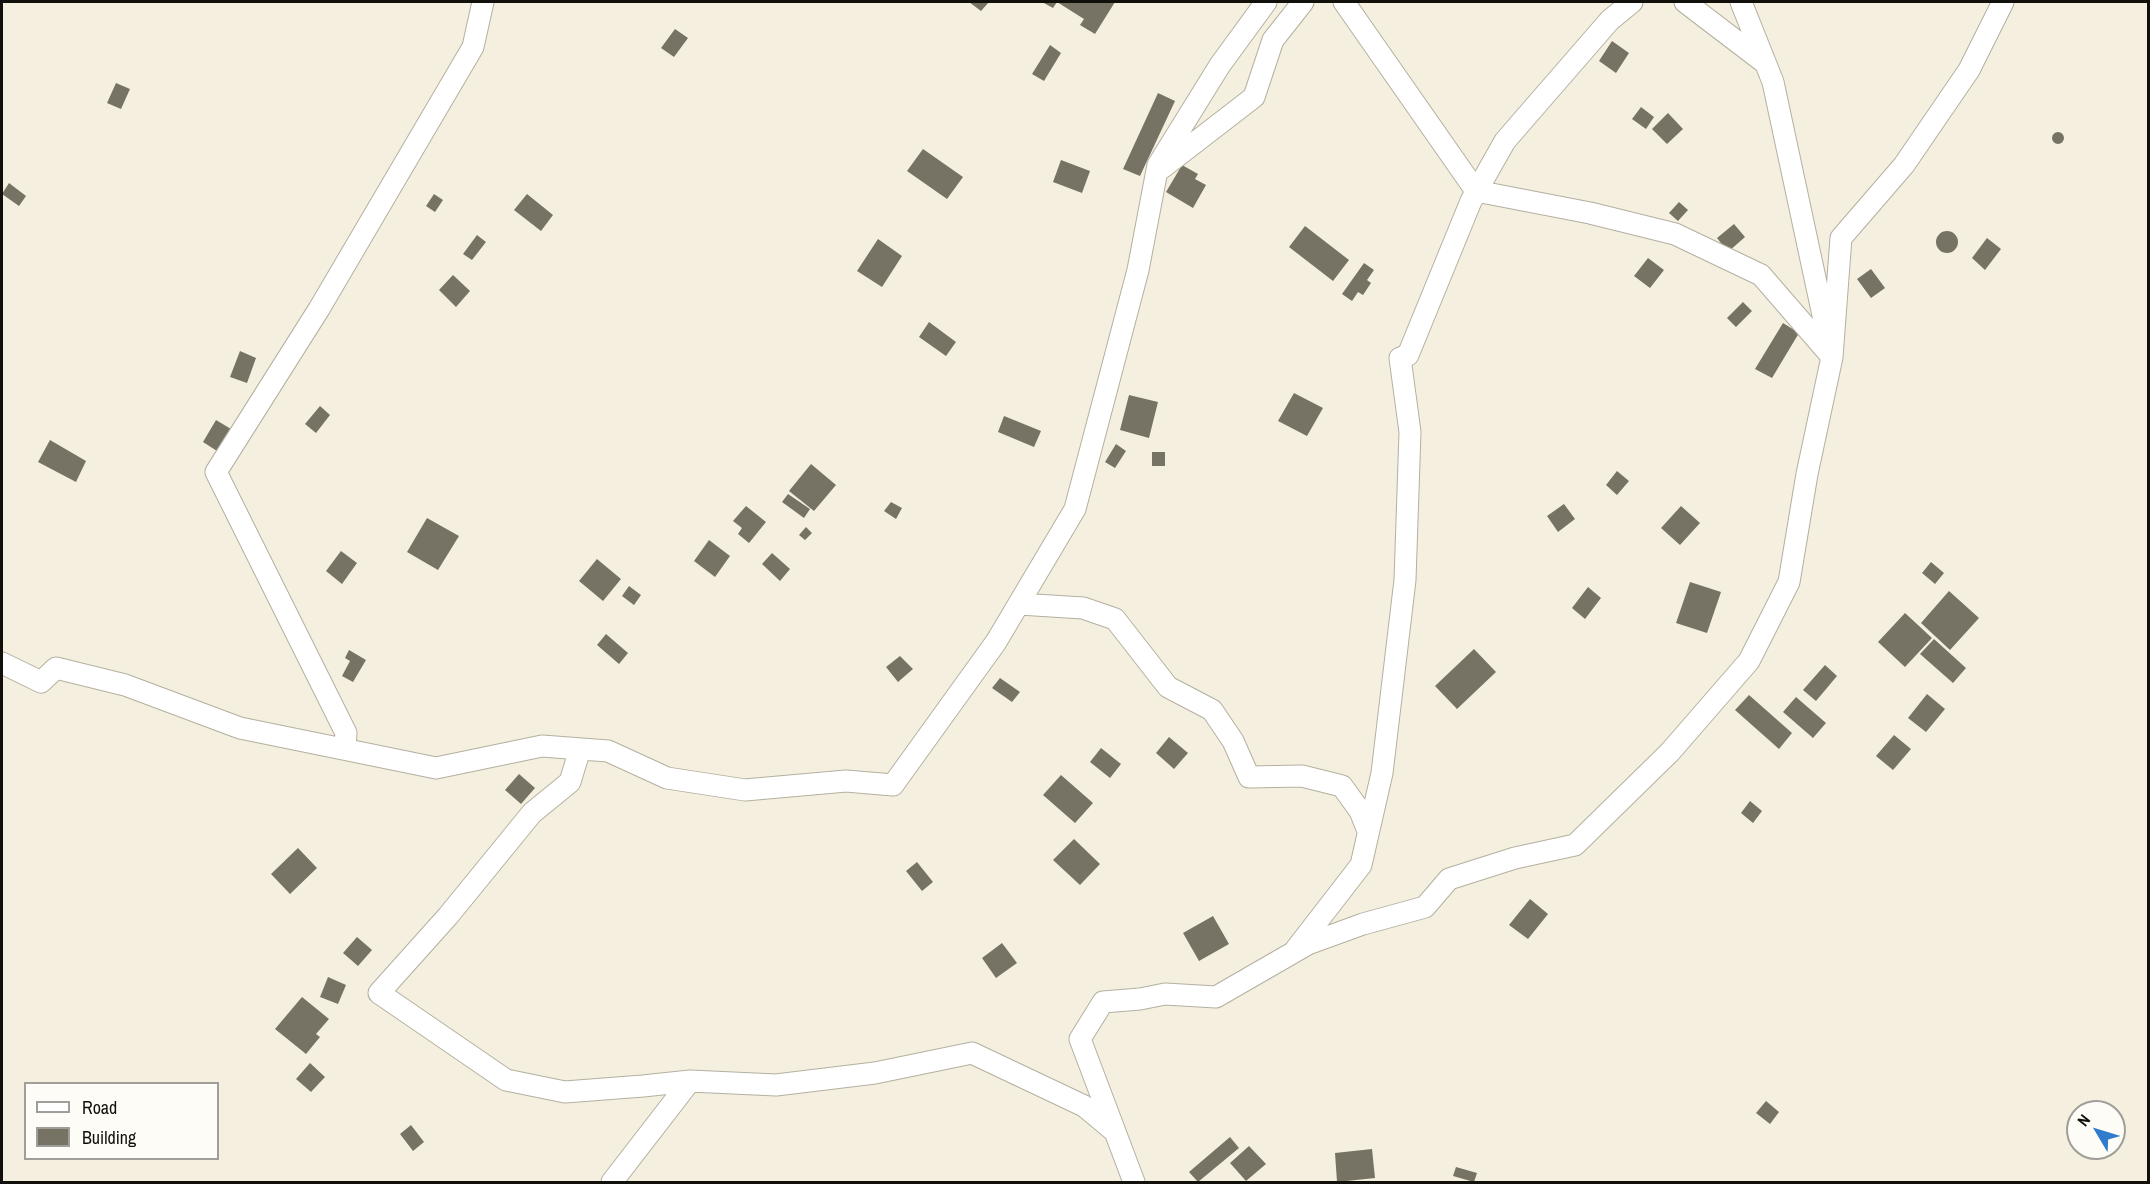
<!DOCTYPE html>
<style>
body{margin:0}
#map{position:relative;width:2150px;height:1184px;overflow:hidden;background:#f4efde;font-family:"Archivo Narrow",sans-serif}
canvas{display:block}
.frame{position:absolute;inset:0;border:3px solid #11100a;pointer-events:none}
.legend{position:absolute;left:24px;top:1082px;width:195px;height:78px;box-sizing:border-box;background:#fefcf6;border:2px solid #9f9e98;margin:0;padding:8px 10px;list-style:none;font-size:18px;color:#11100a}
.legend li{display:flex;align-items:center;gap:12px;height:30px}
.legend b{width:30px;border:2px solid #9f9e98}
.north{position:absolute;left:2066px;top:1100px;width:60px;height:60px;box-sizing:border-box;background:#fefcf6;border:2px solid #9f9e98;border-radius:50%;rotate:308deg;font-size:16px;font-weight:700;line-height:24px;text-align:center;color:#11100a}
.north::after{content:'';display:block;margin:auto;width:21px;height:27px;background:#307bcc;clip-path:polygon(50% 0,100% 100%,50% 72%,0 100%)}
</style>
<div id="map">
<canvas width="2150" height="1184"></canvas>
<div class="frame"></div>
<ul class="legend">
<li><b style="height:8px;background:#fff"></b>Road</li>
<li><b style="height:16px;background:#777364"></b>Building</li>
</ul>
<div class="north">N</div>
</div>
<script>
const c = document.querySelector('canvas').getContext('2d');
c.lineJoin = 'round';
function fillPath(path, color) {
  c.fillStyle = color;
  c.fill(path, 'evenodd');
}
function stroke(path, color, width, dash) {
  c.strokeStyle = color;
  c.lineWidth = width;
  c.lineCap = dash ? 'butt' : 'round';
  c.setLineDash(dash || []);
  c.stroke(path);
}
fillPath(new Path2D(`
 M969 2H989L981 11Z
 M1042 2H1115L1095 34 1080 25 1084 19 1057 2 1053 8Z
 M675 29 688 38 674 57 661 48Z
 M1612 41 1629 53 1616 73 1599 61Z
 M1050 45 1061 53 1044 81 1032 74Z
 M116 83 130 89 121 109 107 103Z
 M1158 93 1175 101 1140 176 1123 169Z
 M1641 107 1654 117 1646 129 1632 119Z
 M1668 113 1683 129 1667 144 1652 129Z
 M2052 138a6 6 0 1 1 12 0a6 6 0 1 1-12 0Z
 M923 149 963 177 947 199 907 171Z
 M1061 160 1090 171 1082 193 1053 182Z
 M1182 165 1198 174 1195 179 1206 185 1193 208 1166 192Z
 M9 183 26 196 19 206 2 194Z
 M434 194 443 200 435 212 426 206Z
 M527 194 553 215 541 231 514 210Z
 M1679 202 1688 210 1678 221 1669 213Z
 M1734 224 1745 237 1728 252 1717 238Z
 M1305 226 1349 260 1333 281 1289 247Z
 M1936 242a11 11 0 1 1 22 0a11 11 0 1 1-22 0Z
 M477 235 486 242 472 260 463 254Z
 M1987 238 2001 249 1985 270 1972 258Z
 M878 239 902 256 882 287 857 271Z
 M1648 258 1664 270 1650 288 1634 276Z
 M1364 263 1374 270 1367 280 1371 283 1363 295 1358 292 1352 301 1342 294Z
 M1871 269 1885 288 1871 298 1857 279Z
 M453 275 470 291 456 307 439 290Z
 M1743 302 1752 311 1736 327 1727 318Z
 M929 322 956 342 946 356 919 337Z
 M1783 323 1799 333 1772 378 1755 369Z
 M240 351 256 358 247 383 230 377Z
 M1294 393 1323 408 1307 436 1278 421Z
 M1129 395 1158 402 1149 438 1120 430Z
 M320 406 330 415 316 433 305 424Z
 M1004 416 1041 431 1034 447 998 432Z
 M216 420 231 429 217 451 203 442Z
 M50 440 86 461 76 482 38 462Z
 M1116 444 1126 451 1115 468 1105 462Z
 M1152 452H1165V466H1152Z
 M811 464 836 485 814 511 789 491Z
 M1617 471 1629 481 1617 495 1606 485Z
 M788 494 810 509 804 518 782 502Z
 M891 502 902 508 896 519 884 511Z
 M1564 504 1575 519 1558 532 1547 516Z
 M746 506 766 522 749 543 738 534 742 528 733 521Z
 M1681 506 1700 523 1680 545 1661 528Z
 M427 518 459 536 438 570 407 552Z
 M806 527 812 533 805 540 799 535Z
 M709 540 730 556 715 577 694 561Z
 M341 551 357 563 342 584 326 571Z
 M772 553 790 569 780 581 762 564Z
 M597 559 621 579 603 601 579 581Z
 M1931 562 1944 573 1935 584 1922 573Z
 M1690 582 1721 592 1707 633 1676 623Z
 M629 586 641 595 634 605 622 596Z
 M1588 587 1601 598 1585 619 1572 608Z
 M1949 591 1979 618 1950 650 1921 623Z
 M1905 613 1932 638 1905 667 1878 642Z
 M606 634 628 653 619 664 597 645Z
 M1934 639 1966 668 1953 683 1920 654Z
 M1474 649 1496 672 1457 709 1435 686Z
 M349 650 366 660 353 682 342 676 350 661 345 658Z
 M900 656 913 669 898 682 886 667Z
 M1825 665 1837 676 1816 701 1803 690Z
 M1000 678 1020 692 1012 702 992 688Z
 M1927 694 1945 709 1926 732 1908 718Z
 M1749 695 1792 733 1779 749 1735 710Z
 M1796 697 1826 723 1813 738 1783 712Z
 M1894 735 1911 749 1893 770 1876 756Z
 M1169 737 1188 753 1174 769 1156 753Z
 M1101 748 1121 764 1110 778 1090 762Z
 M519 774 535 788 521 804 505 790Z
 M1061 775 1093 803 1075 823 1043 795Z
 M1750 801 1762 811 1753 823 1741 813Z
 M1074 839 1100 864 1080 885 1053 860Z
 M298 848 317 868 290 894 271 874Z
 M917 862 933 882 922 891 906 871Z
 M1530 899 1548 914 1528 939 1509 925Z
 M1213 916 1229 944 1199 961 1183 933Z
 M357 937 372 950 358 966 343 953Z
 M1002 943 1017 963 996 978 982 958Z
 M328 977 346 985 338 1004 320 997Z
 M302 997 329 1019 316 1034 320 1037 306 1054 275 1029Z
 M310 1063 325 1077 311 1092 296 1079Z
 M1766 1101 1779 1112 1770 1124 1756 1113Z
 M411 1125 424 1142 413 1151 400 1134Z
 M1230 1137 1239 1148 1198 1182 1189 1172Z
 M1249 1146 1266 1164 1246 1181 1230 1163Z
 M1372 1149 1375 1178 1337 1182 1335 1153Z
 M1456 1167 1477 1173 1474 1182 1453 1176Z`), '#777364');
const street = new Path2D(`
 M1344 2 1476 191 1590 213 1675 234 1761 275 1832 357
 M1685 2 1765 63
 M1741 2 1773 82 1827 334
 M1162 168 1254 97 1273 40 1303 2
 M1019 604 1083 608 1115 619 1168 687 1212 710 1233 741 1249 777 1302 776 1342 786 1360 811 1368 831
 M2 663 41 682 56 668 125 685 240 728 436 768 542 746 608 751 667 778 745 790 846 781 893 785 996 642 1075 509 1138 270 1158 165 1220 65 1266 2
 M345 749 346 733 216 472 319 309 473 47 483 2
 M580 749 570 782 532 813 448 916 379 993 506 1080 565 1092 643 1086 690 1081 776 1085 875 1073 972 1053 1084 1106 1114 1131
 M1296 949 1361 865 1382 773 1405 580 1410 432 1400 358 1408 355 1471 201 1505 141 1610 20 1632 2
 M612 1182 690 1081
 M1134 1182 1080 1039 1103 1002 1140 999 1165 994 1216 997 1308 944 1363 924 1425 907 1449 879 1515 858 1575 845 1670 752 1749 661 1789 582 1807 474 1832 357 1841 238 1904 165 1969 70 2003 2`);
stroke(street, '#b4b0a0', 23);
stroke(street, '#fff', 21);
</script>
